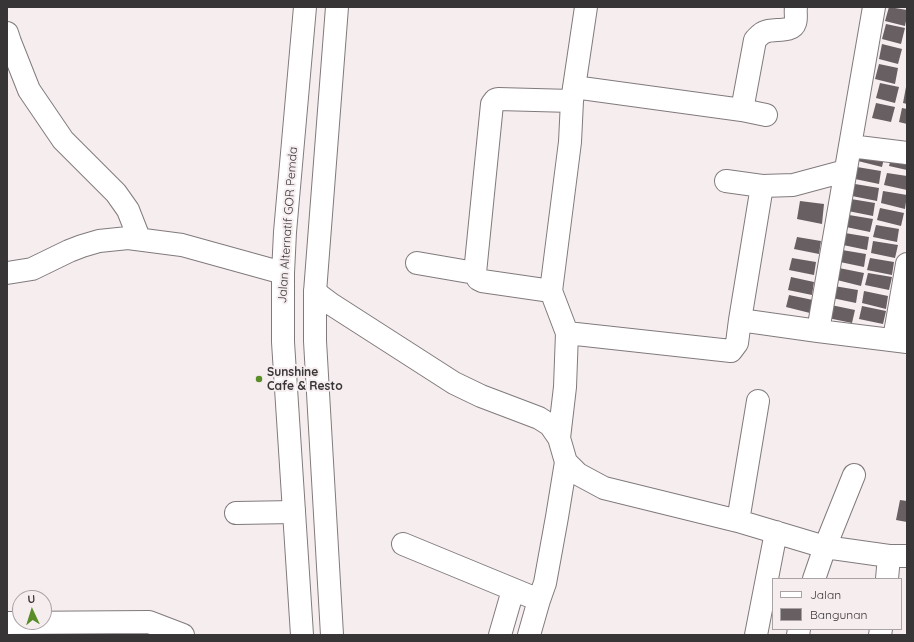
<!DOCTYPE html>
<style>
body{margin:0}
#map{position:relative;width:914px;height:642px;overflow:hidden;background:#f6edef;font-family:Quicksand,sans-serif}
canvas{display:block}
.frame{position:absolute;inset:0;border:8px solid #383536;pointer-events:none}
.legend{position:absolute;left:772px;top:578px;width:130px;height:52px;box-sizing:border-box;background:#f6edef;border:1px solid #aaa3a5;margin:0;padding:5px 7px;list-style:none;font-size:12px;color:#383536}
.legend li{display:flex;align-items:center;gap:8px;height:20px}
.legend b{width:20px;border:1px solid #aaa3a5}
.north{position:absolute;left:12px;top:590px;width:40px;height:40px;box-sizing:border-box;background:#f6edef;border:1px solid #aaa3a5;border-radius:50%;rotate:356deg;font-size:11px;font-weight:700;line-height:16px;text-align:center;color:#383536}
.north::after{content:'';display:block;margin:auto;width:14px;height:18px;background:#598d27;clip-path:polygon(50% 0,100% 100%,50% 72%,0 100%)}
</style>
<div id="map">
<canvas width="914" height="642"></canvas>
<div class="frame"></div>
<ul class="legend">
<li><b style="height:5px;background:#fff"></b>Jalan</li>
<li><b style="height:11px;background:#675f61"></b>Bangunan</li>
</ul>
<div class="north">U</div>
</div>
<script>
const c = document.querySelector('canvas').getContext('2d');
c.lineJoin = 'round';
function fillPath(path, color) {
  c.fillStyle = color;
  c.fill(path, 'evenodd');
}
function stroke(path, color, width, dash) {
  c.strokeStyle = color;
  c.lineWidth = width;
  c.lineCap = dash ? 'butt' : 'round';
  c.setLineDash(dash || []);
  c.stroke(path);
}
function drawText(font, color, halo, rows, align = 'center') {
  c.font = font + ' Quicksand,sans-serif';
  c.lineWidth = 4;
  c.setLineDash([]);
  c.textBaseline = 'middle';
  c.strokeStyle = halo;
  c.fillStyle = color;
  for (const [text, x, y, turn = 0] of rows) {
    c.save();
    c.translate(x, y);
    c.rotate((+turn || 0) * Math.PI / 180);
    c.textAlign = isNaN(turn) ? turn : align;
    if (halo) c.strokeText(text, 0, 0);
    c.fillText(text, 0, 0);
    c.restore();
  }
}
fillPath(new Path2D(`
 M889 7 907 10V16L905 26 885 21Z
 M886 24 905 28 901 44 882 39Z
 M882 44 902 49 898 64 879 59Z
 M879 64 898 68 895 84 875 79Z
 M880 83 899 87 895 103 876 98Z
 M906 87H907V104L903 103Z
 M876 103 895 107 891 122 872 118Z
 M902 108 907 109V124L899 122Z
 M861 149 885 154 882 167 858 161Z
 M892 154 907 157V170L889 166Z
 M857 167 881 171 879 184 855 179Z
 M887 173 907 176V190L884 185Z
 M855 184 879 188 877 201 852 196Z
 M883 191 907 195 905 209 881 203Z
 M851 199 875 203 873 216 848 211Z
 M800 201 824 204 822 224 797 219Z
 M880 208 904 213 901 226 877 220Z
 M849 215 873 219 870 232 846 227Z
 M876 225 899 229 897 242 873 237Z
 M845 233 869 237 867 250 843 245Z
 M797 237 821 241 819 254 794 249Z
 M873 241 898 245 895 258 871 253Z
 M842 250 866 254 864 267 840 262Z
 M792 258 816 262 814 275 789 270Z
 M870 258 894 262 892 275 867 270Z
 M839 268 864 273 861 286 837 280Z
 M868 273 892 277 889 290 865 285Z
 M791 277 814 282 812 295 788 290Z
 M834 286 858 290 856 303 832 298Z
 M864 291 888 296 886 309 862 303Z
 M789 295 813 300 810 313 786 307Z
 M831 305 855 310 852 323 828 318Z
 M862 306 886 311 883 324 859 319Z
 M900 500 907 501V522L896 520Z`), '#675f61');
const minor = new Path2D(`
 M7 33 10 42 29 90 63 140 116 193 128 210 139 238
 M574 87 742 110 766 115
 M742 110 755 40C758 37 761 33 765 32 773 28 792 33 795 23 797 19 795 12 796 7
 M850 146 907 153
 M726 181 762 186 793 185 845 171
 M417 263 475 273
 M7 273 32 269 69 251 82 246 99 241 128 238 182 245 283 273
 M551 291 482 281 478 279 475 273 492 104 495 100 498 99 572 101
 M315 292 331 304 454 383 481 396 539 418 550 425 559 438 566 462 578 474 604 488 738 521 825 547 889 556H907
 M740 320 818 331 907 342
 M818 331 874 7
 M567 333 731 351 737 343 740 320 762 186
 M894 339 907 264
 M559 438 565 387 567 333 551 291 570 142 572 101 586 7
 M236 513 294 512
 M738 521 758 401
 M403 544 539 600
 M814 579 825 547 854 475
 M887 579 889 556
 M7 623 149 622 183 635
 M500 635 513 590
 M529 635 539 600 545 583 557 517 566 462
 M756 635 776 532
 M798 635 799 629
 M880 635 881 629`);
const major = new Path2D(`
 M302 635 283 342V273L285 232 305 7
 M332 635 315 341V292L337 7`);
stroke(minor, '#817a7c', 24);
stroke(major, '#817a7c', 24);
stroke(minor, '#fff', 22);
stroke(major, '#fff', 22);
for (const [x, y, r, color] of [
 [259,379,4,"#598d27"]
]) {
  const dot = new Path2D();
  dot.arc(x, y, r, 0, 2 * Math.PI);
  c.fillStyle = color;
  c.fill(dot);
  stroke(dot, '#f6edef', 1.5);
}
drawText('12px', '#383536', '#f6edef', [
 ["Jalan Alternatif GOR Pemda",288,225,-86]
]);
drawText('bold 12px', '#383536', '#f6edef', [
 ["Sunshine",267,372],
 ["Cafe & Resto",267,386]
], 'left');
</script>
